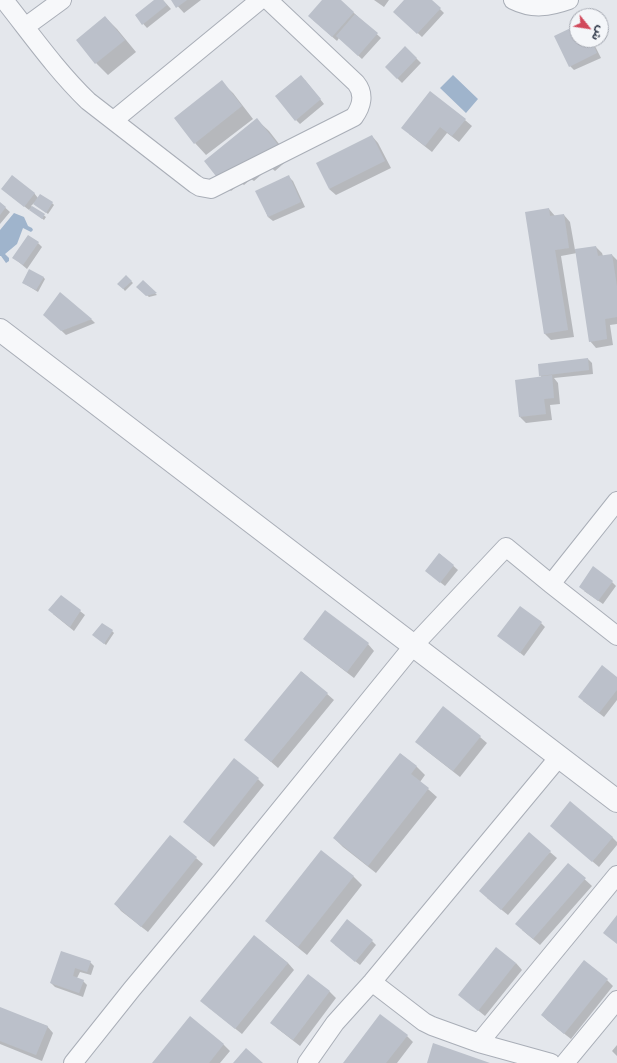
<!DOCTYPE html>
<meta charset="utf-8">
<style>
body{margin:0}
#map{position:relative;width:617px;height:1063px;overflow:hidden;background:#e4e7ec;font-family:"IBM Plex Sans","Noto Sans Arabic",sans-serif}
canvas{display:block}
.north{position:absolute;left:569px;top:8px;width:40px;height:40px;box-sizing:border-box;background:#f4f6f9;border:1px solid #a4a8b1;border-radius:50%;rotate:120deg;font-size:11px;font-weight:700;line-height:16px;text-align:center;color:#2b3445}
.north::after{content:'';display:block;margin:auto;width:14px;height:18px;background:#d1495b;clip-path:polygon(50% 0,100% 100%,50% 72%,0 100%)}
</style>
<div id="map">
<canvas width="617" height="1063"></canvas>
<div class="north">ش</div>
</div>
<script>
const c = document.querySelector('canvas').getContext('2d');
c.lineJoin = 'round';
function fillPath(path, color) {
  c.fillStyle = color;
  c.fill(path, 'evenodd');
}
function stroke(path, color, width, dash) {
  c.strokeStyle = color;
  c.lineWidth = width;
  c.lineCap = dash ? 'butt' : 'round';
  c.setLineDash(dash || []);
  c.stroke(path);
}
fillPath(new Path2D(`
 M453 75 478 99 466 113 440 88Z
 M14 213 24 217 28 226 32 228 33 230 31 232 23 228 17 244 5 254 9 258V261L6 263 1 256H0V230Z`), '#9fb4cc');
fillPath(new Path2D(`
 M156 0H163L171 9 147 28 136 16Z
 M172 0H201L184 13Z
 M323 0H340L381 38 362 59 339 38 337 41 313 20Z
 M374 0H389L384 7Z
 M406 0H431L444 13 422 37 395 12Z
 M105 17 117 29 136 52 108 75 96 63 77 40Z
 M577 26V40H592L601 58 574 70 570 66Z
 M405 47 421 63 402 83 386 67Z
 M305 80 324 104 300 124 296 120Z
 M221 82 233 93 253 119 206 155 195 143Z
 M430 92 465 120 472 126 459 142 447 133 432 152 409 134Z
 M257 120 269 131 290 158 275 171 270 167 254 181 251 179 244 185 241 183 231 191 219 179Z
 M372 136 378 143 391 168 336 195 329 189Z
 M288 176 293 181 305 207 273 221 268 217 257 191Z
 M7 193H34L38 198 52 203 54 205 48 214 34 203 31 206 46 217 44 220 29 209V210Z
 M0 203 10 212 0 224Z
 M549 209 555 216 564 215 570 222 575 250 596 247 602 253 603 256 612 255 617 260V324L610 325 613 345 596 348 590 341 577 253 561 256 574 337 551 340 545 334Z
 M38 243 42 247 27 269 14 258Z
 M126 276 133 283 125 291 119 284Z
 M43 277 45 279 38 292 25 284Z
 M143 281 157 295 149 297 138 287Z
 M49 319H91L95 323 66 335Z
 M588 359 592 363 593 374 554 378 558 383 560 404 550 405 552 420 526 423 520 417 542 378 540 375Z
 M440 554 458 570 445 586 431 575Z
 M612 582 616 586 603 604 584 591Z
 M61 596 85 615 74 631 53 614Z
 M326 612 368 644 374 651 354 678 311 645Z
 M541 623 545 627 524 656 499 636Z
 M112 631 114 633 106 645 96 637Z
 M302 672 334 700 278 768 246 740Z
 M617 678V700L604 717 583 701Z
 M480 737 487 743 460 777 423 748Z
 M401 754 417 767 425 775 420 782 437 797 376 873 343 847 334 838Z
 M258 779 264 785 214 847 191 828 184 822Z
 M551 826 612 837 617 842V845L599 867Z
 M322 852 354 877 362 885 307 955 275 929 266 921Z
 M550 852 557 858 508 915 487 898Z
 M196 858 203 864 148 932 121 911 115 904Z
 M568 864 592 886 540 945 522 930Z
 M254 936 288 963 294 970 242 1034 208 1007Z
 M372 941 376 945 360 965 335 945Z
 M62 952 90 962 94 966 91 975 80 972 77 978 83 981 87 985 83 997 55 987 51 983Z
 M516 963 522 970 485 1016 459 995Z
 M308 975 330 992 336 998 300 1046 278 1029 272 1023Z
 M607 980 613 986 571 1039 548 1021 542 1015Z
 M0 1008 47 1026 53 1033 42 1061 0 1044Z
 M190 1017 224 1045 230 1051 220 1063H153Z
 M407 1036 413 1042 397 1063H344Z
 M617 1045V1056L612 1051Z`), '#0003');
fillPath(new Path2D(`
 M154 0H163L167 5 142 25 135 15Z
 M171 0H187L176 8Z
 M322 0H341L354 12 332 37 308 16Z
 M404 0H432L441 8 417 34 393 12Z
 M355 14 378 33 358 56 336 36Z
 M105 16 125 40 95 64 76 40Z
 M577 25V40H591L597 53 569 67 554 36Z
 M405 46 417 58 397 79 385 67Z
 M301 75 321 99 295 121 275 96Z
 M222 80 242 106 194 144 174 118Z
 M430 91 466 119 452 136 440 127 425 146 401 128Z
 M257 118 279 146 219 180 204 161Z
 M372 135 385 161 329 189 316 163Z
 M12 175 35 193 24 207 1 189Z
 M289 175 301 202 268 217 255 191Z
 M40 194 53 202 46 213 33 204Z
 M0 202 6 207 0 215Z
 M32 206 45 214 42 219 29 210Z
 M549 208 550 216 564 214 569 248 555 250 568 330 544 334 525 212Z
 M28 235 39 242 23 265 12 258Z
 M596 246 598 256 612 254 617 287V317L605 319 607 339 589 342 575 249Z
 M29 269 44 277 36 290 22 283Z
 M126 275 132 281 123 289 117 284Z
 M143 280 157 293 146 296 136 287Z
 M60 292 92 319 61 331 43 315Z
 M588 358 589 370 539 376 538 364Z
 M552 375 554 398 544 399 546 414 519 417 515 380Z
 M439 553 454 565 440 583 425 571Z
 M593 566 613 581 598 601 579 587Z
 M61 595 81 610 70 627 48 610Z
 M520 606 542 622 520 653 497 636Z
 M325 610 369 643 347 672 303 639Z
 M102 623 113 630 104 644 92 635Z
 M602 665 617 677V690L599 713 578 697Z
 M301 671 328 693 271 762 244 740Z
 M443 706 481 736 453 771 415 742Z
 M400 753 417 766 411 774 429 788 368 866 333 838Z
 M234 758 259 778 208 842 183 822Z
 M570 801 613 837 592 862 550 826Z
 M529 832 551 851 501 910 479 891Z
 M170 835 197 857 141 927 114 904Z
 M321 850 354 876 298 947 265 921Z
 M568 863 586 878 533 939 515 924Z
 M617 915V944L603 933Z
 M347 919 373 940 355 962 330 941Z
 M254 935 288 963 235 1029 200 1001Z
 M496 947 516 963 478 1011 458 995Z
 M61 951 91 961 87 972 75 968 73 976 84 980 79 993 50 983Z
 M584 960 608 979 564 1034 541 1015Z
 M308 974 330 991 293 1040 270 1023Z
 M0 1007 48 1026 36 1055 0 1041Z
 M380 1014 408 1035 386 1063H343Z
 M190 1016 224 1044 209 1063H152Z
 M433 1043 490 1063H427Z
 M246 1048 263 1063H233Z`), '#bbc0ca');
const minor = new Path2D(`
 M4 0C31 34 56 70 88 101L195 184 200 187 211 189 354 117C362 106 365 94 356 83L268 0
 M513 0C533 10 549 7 569 0
 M25 27 62 0
 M114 120 260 0
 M551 584 617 501
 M372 982 424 1022 432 1026 479 1043 551 1063
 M479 1043 617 875
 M73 1063 132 989 222 881 414 645 506 547 551 584 617 636
 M307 1063 335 1023 372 982 559 757
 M565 1063 617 1000`);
const tertiary = new Path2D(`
 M0 330 617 801`);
stroke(minor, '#a9aeb7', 20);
stroke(tertiary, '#a9aeb7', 24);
stroke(minor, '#f7f8fa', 18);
stroke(tertiary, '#f7f8fa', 22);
</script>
